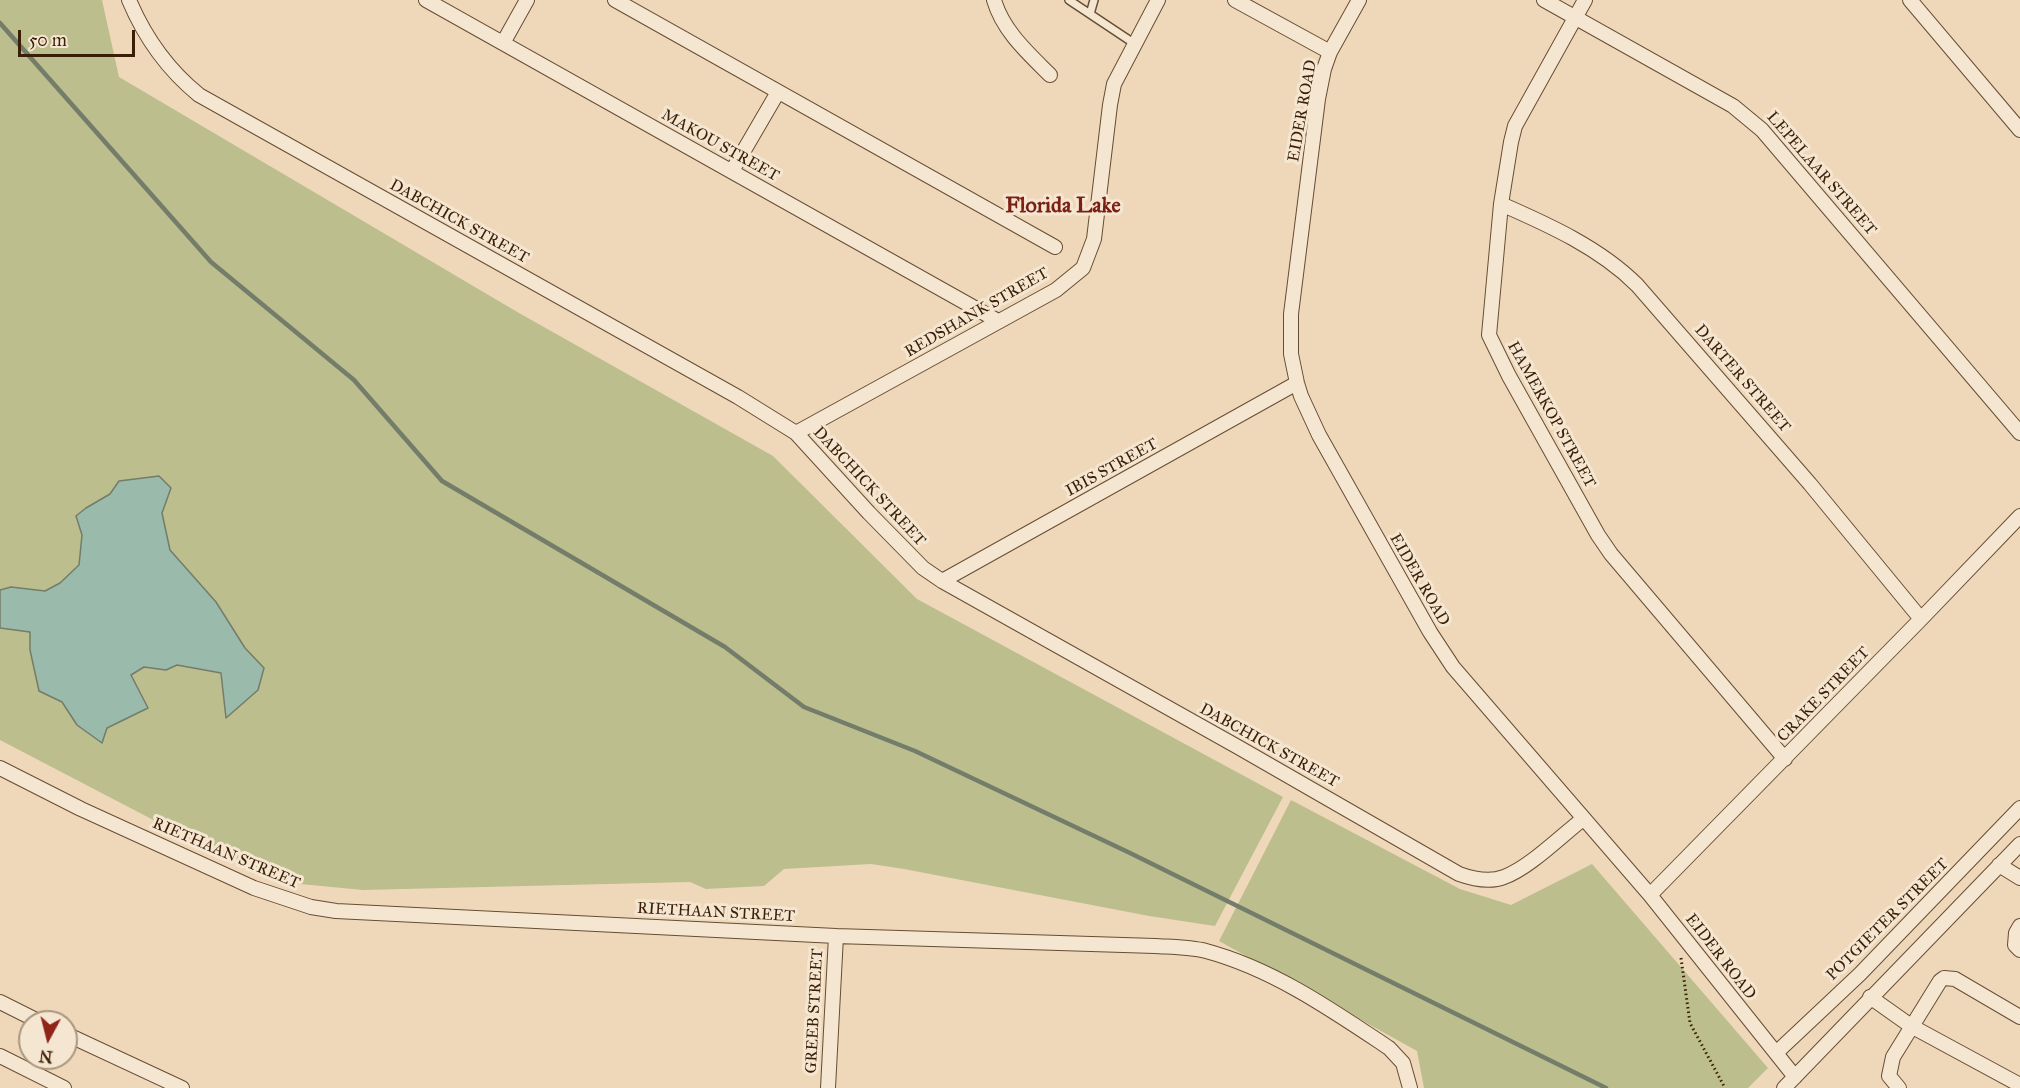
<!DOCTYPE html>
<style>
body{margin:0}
#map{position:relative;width:2020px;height:1088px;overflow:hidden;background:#efd8ba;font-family:"IM FELL Great Primer",serif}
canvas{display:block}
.north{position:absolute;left:18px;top:1010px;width:60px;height:60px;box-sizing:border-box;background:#f5e6d2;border:2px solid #aa9680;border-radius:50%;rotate:187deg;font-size:16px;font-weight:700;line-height:24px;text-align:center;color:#3a1f06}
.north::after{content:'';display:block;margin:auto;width:21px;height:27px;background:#8f2418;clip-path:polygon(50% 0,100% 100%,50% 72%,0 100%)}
.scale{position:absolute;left:18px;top:30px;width:117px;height:27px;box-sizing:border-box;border:3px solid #3a1f06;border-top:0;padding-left:8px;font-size:18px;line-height:21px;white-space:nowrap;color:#3a1f06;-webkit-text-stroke:4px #f5e6d2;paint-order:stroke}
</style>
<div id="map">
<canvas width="2020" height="1088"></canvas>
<div class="north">N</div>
<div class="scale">50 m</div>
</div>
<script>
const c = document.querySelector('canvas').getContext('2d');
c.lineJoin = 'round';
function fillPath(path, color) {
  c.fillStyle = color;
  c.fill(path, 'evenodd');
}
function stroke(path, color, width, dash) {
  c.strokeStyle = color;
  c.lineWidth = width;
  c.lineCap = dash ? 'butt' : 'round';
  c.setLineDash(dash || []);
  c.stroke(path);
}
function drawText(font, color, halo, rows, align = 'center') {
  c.font = font + ' "IM FELL Great Primer",serif';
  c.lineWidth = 6;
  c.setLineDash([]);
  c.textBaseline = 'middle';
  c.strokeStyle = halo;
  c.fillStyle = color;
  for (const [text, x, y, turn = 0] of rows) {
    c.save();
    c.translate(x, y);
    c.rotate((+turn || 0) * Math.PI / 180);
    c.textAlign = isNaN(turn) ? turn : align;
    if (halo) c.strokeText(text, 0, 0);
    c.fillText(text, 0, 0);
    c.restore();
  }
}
fillPath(new Path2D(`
 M0 0H102L119 77 519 313 773 456 917 599 1283 797 1215 926 1149 916 904 869 871 864 784 869 764 886 706 889 690 882 363 890 300 884 207 848 0 740Z
 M1291 800 1460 889 1511 905 1592 864 1768 1068 1748 1088H1424L1417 1051 1219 941Z`), '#bcbe8d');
const water = new Path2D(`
 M159 476 171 488 162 513 170 550 216 602 245 648 264 668 258 690 226 718 221 673 177 665 166 670 144 667 131 675 148 708 107 728 102 743 77 725 62 702 39 691 30 650V632L0 628V590L11 587 45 591 60 583 79 565 82 535 76 516 86 508 110 494 119 481Z`);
fillPath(water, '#9abaac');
stroke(water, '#747c6a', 1.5);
stroke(new Path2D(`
 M0 23 211 262 354 380 442 481 725 647 804 707 915 751 1130 853 1606 1088`), '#747c6a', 4.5);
const service = new Path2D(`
 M1069 0 1135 44
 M1090 14 1094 0`);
const minor = new Path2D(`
 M129 0C145 38 167 69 199 95L738 397 796 433 869 513 923 568 942 581 1238 747 1459 874C1473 879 1489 883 1504 877 1529 868 1561 836 1583 819
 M426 0 998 321
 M615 0 1055 247
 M994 0C1003 31 1028 53 1050 75
 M1235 0 1330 52
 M1359 0 1330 52 1324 69 1318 99 1291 314V354L1297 383 1301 396 1319 435 1430 632 1453 667 1650 895 1795 1077
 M1544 0 1733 106 1762 130 2020 433
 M1585 0 1515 126 1511 142 1501 204 1489 335 1509 376 1598 535 1611 554 1785 759
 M1910 0 2020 130
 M503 43 527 0
 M732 171 778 92
 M1501 204C1549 225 1600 248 1637 285L1810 484 1921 619
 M796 433 1056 290 1083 268 1094 239 1110 105 1114 84 1158 0
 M942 581 1297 383
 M0 768 81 809 254 888 311 907 336 911 836 936 1155 946C1171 947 1190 947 1206 951 1273 969 1332 1010 1389 1048L1403 1063 1410 1088
 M1999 865 2020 878
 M1650 895 1921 619 2020 516
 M2020 926 2016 933 2015 945 2020 950
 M1870 997 1911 1026 2020 1085
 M0 1002 40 1022
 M66 1034 182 1088
 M1776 1053 1860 974 2020 808
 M0 1056 64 1088
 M828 1088 836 936
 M1784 1088 2020 844
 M1899 1088 1889 1076 1893 1057 1940 981 1944 978 1955 979 2020 1017`);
stroke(service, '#674d33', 10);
stroke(minor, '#674d33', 16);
stroke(new Path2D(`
 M1681 958 1690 1023 1725 1088`), '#3a1f06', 3, [1.5, 3]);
stroke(service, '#f5e6d2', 7);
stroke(minor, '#f5e6d2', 14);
drawText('16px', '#3a1f06', '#f5e6d2', [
 ["EIDER ROAD",1303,111,-80],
 ["MAKOU STREET",720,146,29],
 ["LEPELAAR STREET",1821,174,49],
 ["DABCHICK STREET",459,222,29],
 ["REDSHANK STREET",977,313,-30],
 ["DARTER STREET",1742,379,49],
 ["HAMERKOP STREET",1551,415,61],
 ["IBIS STREET",1112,468,-29],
 ["DABCHICK STREET",869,487,47],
 ["EIDER ROAD",1419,580,60],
 ["CRAKE STREET",1824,695,-46],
 ["DABCHICK STREET",1269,746,29],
 ["RIETHAAN STREET",226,854,23],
 ["RIETHAAN STREET",716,913,3],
 ["POTGIETER STREET",1888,920,-45],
 ["EIDER ROAD",1720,957,52],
 ["GREEB STREET",815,1011,-87]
]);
drawText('bold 22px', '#7a1f14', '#f5e6d2', [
 ["Florida Lake",1063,207]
]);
</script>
